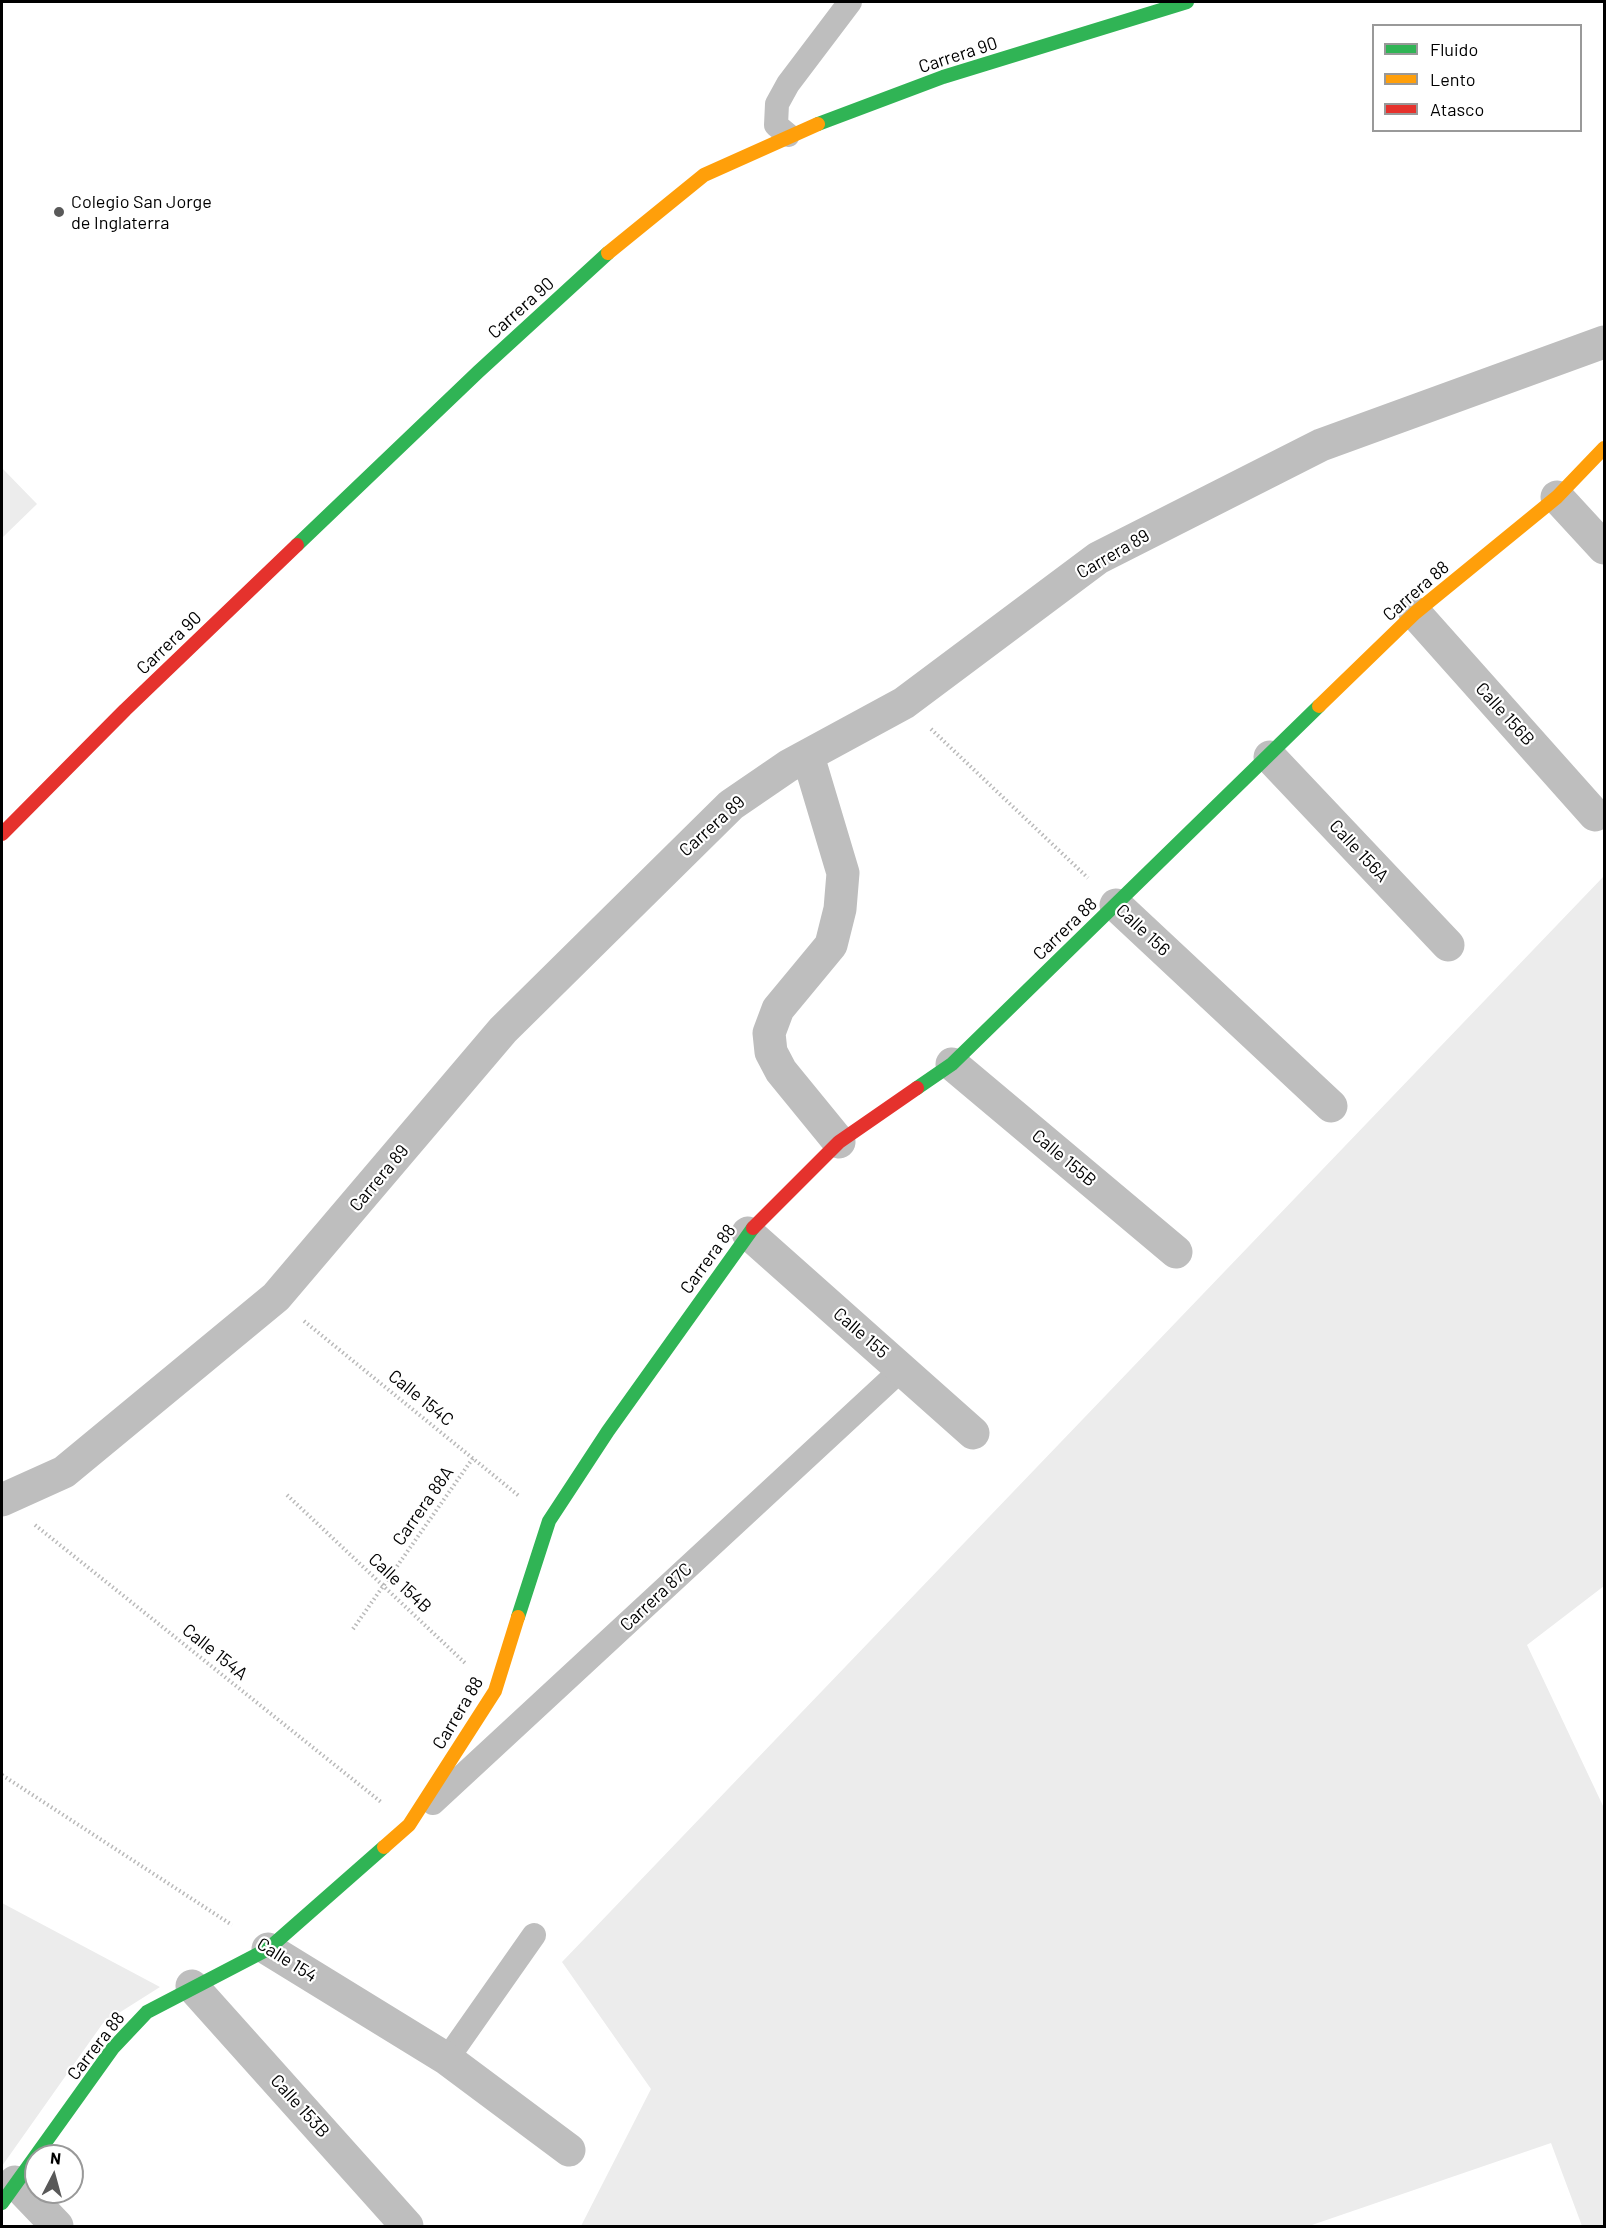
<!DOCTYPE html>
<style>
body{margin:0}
#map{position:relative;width:1606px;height:2228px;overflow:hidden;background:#fff;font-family:Barlow,sans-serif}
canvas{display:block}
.frame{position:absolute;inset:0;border:3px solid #000;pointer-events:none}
.legend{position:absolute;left:1372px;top:24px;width:210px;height:108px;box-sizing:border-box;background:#fff;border:2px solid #999;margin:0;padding:8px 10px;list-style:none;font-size:18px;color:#000}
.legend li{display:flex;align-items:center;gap:12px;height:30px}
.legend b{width:30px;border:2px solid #999}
.north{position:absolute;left:24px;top:2144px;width:60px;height:60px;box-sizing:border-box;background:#fff;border:2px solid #999;border-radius:50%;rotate:6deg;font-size:16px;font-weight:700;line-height:24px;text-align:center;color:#000}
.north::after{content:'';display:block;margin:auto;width:21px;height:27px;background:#595959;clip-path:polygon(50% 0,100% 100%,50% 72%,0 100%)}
</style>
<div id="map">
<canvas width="1606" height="2228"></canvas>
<div class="frame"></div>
<ul class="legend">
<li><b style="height:8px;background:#30b455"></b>Fluido</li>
<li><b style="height:8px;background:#ff9f0a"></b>Lento</li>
<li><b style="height:8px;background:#e5322d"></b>Atasco</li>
</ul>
<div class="north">N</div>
</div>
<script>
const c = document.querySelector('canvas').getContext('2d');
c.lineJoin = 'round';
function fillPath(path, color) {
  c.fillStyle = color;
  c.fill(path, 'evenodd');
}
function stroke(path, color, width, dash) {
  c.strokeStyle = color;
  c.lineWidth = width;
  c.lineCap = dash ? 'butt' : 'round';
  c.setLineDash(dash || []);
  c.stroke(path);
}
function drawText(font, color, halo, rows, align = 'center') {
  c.font = font + ' Barlow,sans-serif';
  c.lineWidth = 4.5;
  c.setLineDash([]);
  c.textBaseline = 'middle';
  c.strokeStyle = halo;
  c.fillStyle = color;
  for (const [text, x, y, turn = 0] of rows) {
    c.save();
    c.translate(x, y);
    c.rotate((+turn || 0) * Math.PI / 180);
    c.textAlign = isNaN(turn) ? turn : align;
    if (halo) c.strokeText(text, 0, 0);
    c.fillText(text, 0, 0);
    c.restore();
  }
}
fillPath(new Path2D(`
 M2 468 37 504 2 538Z
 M1604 876V1586L1527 1645 1604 1808V2226H1582L1551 2143 1309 2226H581L651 2089 562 1962Z
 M2 1903 160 1987 103 2023 2 2166Z`), '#ececec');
stroke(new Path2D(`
 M931 729 1088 878
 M304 1321 519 1496
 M287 1495 465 1663
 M35 1525 381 1802
 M353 1629 473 1458
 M2 1775 232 1925`), '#b9b9b9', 4, [1.5, 3]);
stroke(new Path2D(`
 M788 135 776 125 777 104 788 84 850 2
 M433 1803 902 1369
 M447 2059 534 1935`), '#bebebe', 24);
stroke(new Path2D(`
 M1557 497 1604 548
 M1415 613 1595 815
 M808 756 843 873 840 909 831 945 778 1009 769 1033 771 1052 781 1071 839 1142
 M1270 757 1448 945
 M1116 905 1331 1106
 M952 1064 1176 1252
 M748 1233 973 1433
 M2 1500 64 1472 276 1297 503 1030 731 805 788 766 904 703 1098 558 1321 445 1604 342
 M268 1949 447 2059 569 2150
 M192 1986 407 2226
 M15 2182 57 2226`), '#bebebe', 33);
stroke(new Path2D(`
 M818 124 943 77 1187 2
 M297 545 478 372 608 253
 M917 1088 952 1064 1319 706
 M518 1617 549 1521 608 1431 753 1228
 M2 2203 113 2048 147 2012 268 1949 384 1847`), '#30b455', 14);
stroke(new Path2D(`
 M608 253 704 175 818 124
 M1319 706 1415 613 1557 497 1604 448
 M384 1847 409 1825 495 1691 518 1617`), '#ff9f0a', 14);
stroke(new Path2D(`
 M2 834 125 710 297 545
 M753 1228 839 1142 917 1088`), '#e5322d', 14);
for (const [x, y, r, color] of [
 [59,212,6,"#595959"]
]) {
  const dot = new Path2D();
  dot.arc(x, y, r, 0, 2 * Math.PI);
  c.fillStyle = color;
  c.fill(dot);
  stroke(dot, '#fff', 2);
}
drawText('18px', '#000', '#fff', [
 ["Carrera 90",958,55,-18],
 ["Carrera 90",521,308,-42],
 ["Carrera 89",1113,554,-30],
 ["Carrera 88",1416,591,-41],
 ["Carrera 90",169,643,-44],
 ["Calle 156B",1505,714,48],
 ["Carrera 89",712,826,-42],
 ["Calle 156A",1359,851,47],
 ["Carrera 88",1065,929,-44],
 ["Calle 156",1143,930,43],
 ["Calle 155B",1064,1158,40],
 ["Carrera 89",379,1178,-50],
 ["Carrera 88",708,1259,-54],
 ["Calle 155",861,1333,41],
 ["Calle 154C",421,1398,39],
 ["Carrera 88A",423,1506,-55],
 ["Calle 154B",400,1583,43],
 ["Carrera 87C",656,1597,-43],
 ["Calle 154A",215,1652,39],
 ["Carrera 88",458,1713,-59],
 ["Calle 154",287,1960,32],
 ["Carrera 88",96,2046,-52],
 ["Calle 153B",300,2106,48]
]);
drawText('18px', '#000', '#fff', [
 ["Colegio San Jorge",71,202],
 ["de Inglaterra",71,223]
], 'left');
</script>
